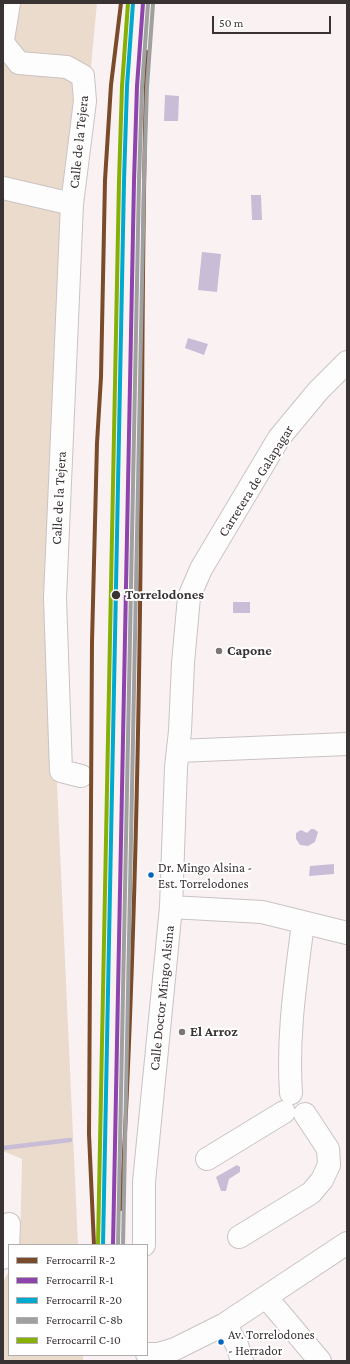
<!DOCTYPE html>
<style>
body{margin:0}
#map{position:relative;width:350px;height:1364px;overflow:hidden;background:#faf2f2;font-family:"Crimson Pro",serif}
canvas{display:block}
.frame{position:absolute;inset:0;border:4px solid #3a3334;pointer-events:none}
.legend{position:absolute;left:8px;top:1244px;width:140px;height:112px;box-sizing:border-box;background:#fff;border:1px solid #b0adae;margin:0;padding:5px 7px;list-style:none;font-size:12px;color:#3a3334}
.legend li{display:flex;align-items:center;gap:8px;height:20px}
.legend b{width:20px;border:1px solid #b0adae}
.scale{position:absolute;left:212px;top:16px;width:119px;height:18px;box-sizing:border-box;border:2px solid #3a3334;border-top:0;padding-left:5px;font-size:12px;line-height:14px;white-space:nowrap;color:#3a3334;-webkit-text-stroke:3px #fff;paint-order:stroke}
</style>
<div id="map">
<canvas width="350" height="1364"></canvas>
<div class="frame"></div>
<ul class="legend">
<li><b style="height:5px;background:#7a4b2a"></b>Ferrocarril R-2</li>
<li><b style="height:5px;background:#8e44ad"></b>Ferrocarril R-1</li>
<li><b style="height:5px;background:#00a9ce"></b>Ferrocarril R-20</li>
<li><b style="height:5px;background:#a0a0a0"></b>Ferrocarril C-8b</li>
<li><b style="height:5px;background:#86b005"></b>Ferrocarril C-10</li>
</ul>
<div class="scale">50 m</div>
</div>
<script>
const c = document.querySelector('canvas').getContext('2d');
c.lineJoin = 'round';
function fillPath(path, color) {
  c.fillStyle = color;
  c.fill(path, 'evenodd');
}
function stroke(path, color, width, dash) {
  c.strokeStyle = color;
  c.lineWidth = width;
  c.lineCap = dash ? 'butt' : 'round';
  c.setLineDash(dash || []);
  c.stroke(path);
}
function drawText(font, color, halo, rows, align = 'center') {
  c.font = font + ' "Crimson Pro",serif';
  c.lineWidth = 4;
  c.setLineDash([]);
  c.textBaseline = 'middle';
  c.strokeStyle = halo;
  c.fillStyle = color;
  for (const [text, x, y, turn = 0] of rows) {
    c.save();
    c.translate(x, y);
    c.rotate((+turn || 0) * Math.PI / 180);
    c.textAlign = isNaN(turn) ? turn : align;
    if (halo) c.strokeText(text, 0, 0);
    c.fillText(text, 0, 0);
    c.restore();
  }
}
fillPath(new Path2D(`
 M3 3H97L46 543 78 1245H20L22 1159 3 1151Z
 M9 1271V1355H83V1361H3V1282Z`), '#eadbcc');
fillPath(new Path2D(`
 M165 95 179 96 178 121H164Z
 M251 195H261L262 220H252Z
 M202 252 221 254 217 292 198 290Z
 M188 338 208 344 204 355 185 348Z
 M233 602H250V613H233Z
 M311 829H314L318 832 315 842 308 846 300 845 296 839V833L301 830 307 833Z
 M334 864V874L309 876 310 866Z
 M237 1165 240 1167V1172L229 1179 226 1191H221L216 1177Z`), '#c9bcd6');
stroke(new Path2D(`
 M3 1148 70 1140`), '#c9bcd6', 4.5);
const minor = new Path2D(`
 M3 40 9 3
 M3 43 19 63 67 67 83 76 85 101 72 204 55 598 61 771 81 776
 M3 188 72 204
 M178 751 347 744
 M171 907 262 912 347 933
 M291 1093C287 1035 296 979 303 923
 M207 1159 284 1112
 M239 1237 311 1193 322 1180 329 1165 328 1149 305 1114
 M144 1245V1182L171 907 176 767 180 731 183 663 189 597 201 569 279 438 318 391 347 362
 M3 1258 8 1249 9 1224
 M266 1297 320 1361
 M225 1324 237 1345 242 1361
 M147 1354H158L175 1349 225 1324 347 1243`);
stroke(minor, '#cac3c3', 24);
stroke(minor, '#fefdfd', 22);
stroke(new Path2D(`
 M121 1209C134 979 139 748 141 517 143 362 142 207 147 52
 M94 1245 89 1134 92 642 97 443 101 377 105 180 111 85 121 3`), '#7a4b2a', 4);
stroke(new Path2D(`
 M113 1245 134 181 137 86 143 3`), '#8e44ad', 4);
stroke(new Path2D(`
 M103 1245 124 181 127 86 133 3`), '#00a9ce', 4);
stroke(new Path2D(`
 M118 1245 139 181 142 87 148 4`), '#a0a0a0', 4);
stroke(new Path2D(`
 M98 1245 119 181 122 86 128 3`), '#86b005', 4);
stroke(new Path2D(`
 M123 1245 144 181 147 87 153 4`), '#a0a0a0', 4);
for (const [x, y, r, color] of [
 [116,595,5,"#3a3334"],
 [219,651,4,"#7d7676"],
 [151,875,3.5,"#0065bd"],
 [182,1032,4,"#7d7676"],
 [221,1342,3.5,"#0065bd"]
]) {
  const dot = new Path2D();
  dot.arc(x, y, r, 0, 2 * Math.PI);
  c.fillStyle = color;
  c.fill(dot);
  stroke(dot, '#fff', 1.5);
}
drawText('13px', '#3a3334', '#fff', [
 ["Dr. Mingo Alsina -",158,868],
 ["Est. Torrelodones",158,884],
 ["Av. Torrelodones",228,1335],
 ["- Herrador",228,1351]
], 'left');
drawText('14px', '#3a3334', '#fff', [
 ["Calle de la Tejera",79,142,-84],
 ["Carretera de Galapagar",256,481,-58],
 ["Calle de la Tejera",59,498,-87],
 ["Calle Doctor Mingo Alsina",162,998,-84]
]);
drawText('bold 14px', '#3a3334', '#fff', [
 ["Torrelodones",125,595]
], 'left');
drawText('bold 14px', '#3a3334', '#fff', [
 ["Capone",227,651],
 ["El Arroz",190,1032]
], 'left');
</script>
